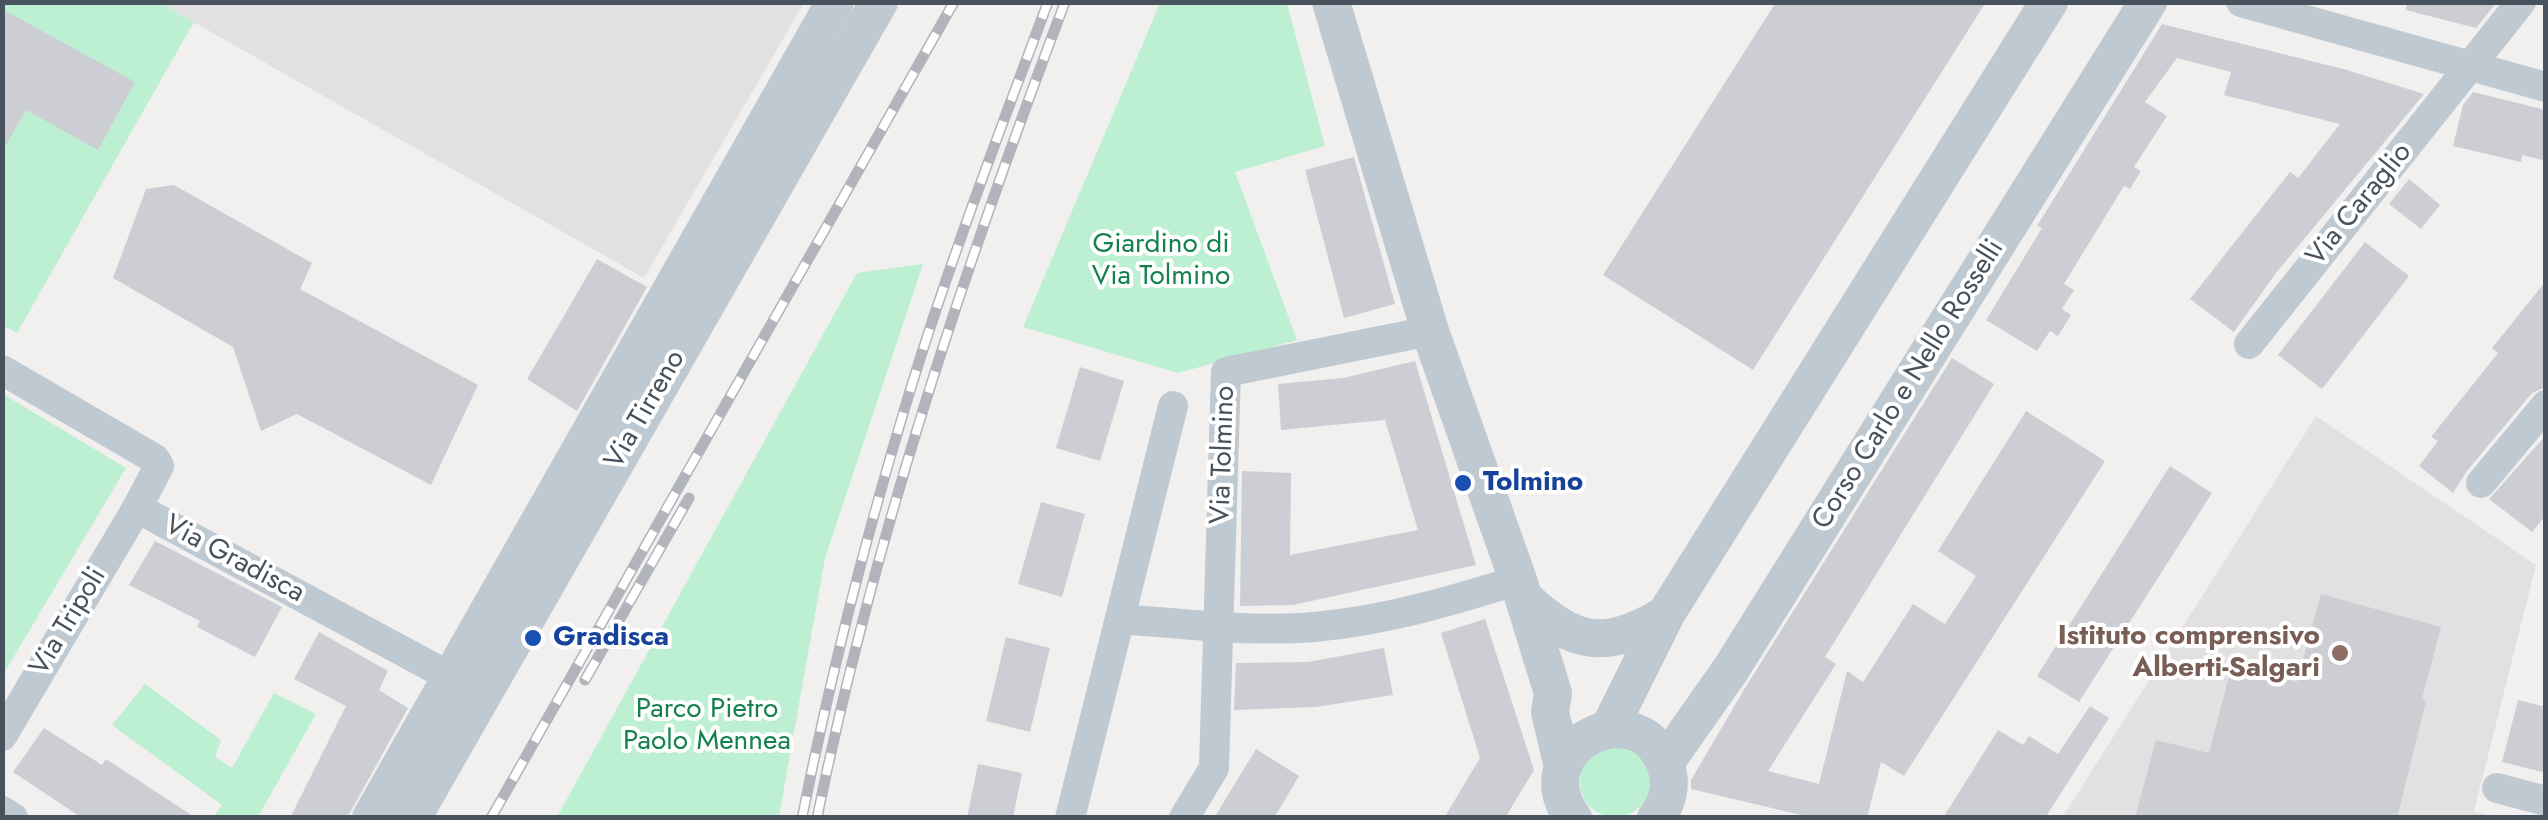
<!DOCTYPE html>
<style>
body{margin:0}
#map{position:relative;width:2548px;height:820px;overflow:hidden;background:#f2efef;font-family:Jost,sans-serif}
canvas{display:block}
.frame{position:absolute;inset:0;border:5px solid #47525d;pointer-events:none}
</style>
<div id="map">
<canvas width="2548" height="820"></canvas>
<div class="frame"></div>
</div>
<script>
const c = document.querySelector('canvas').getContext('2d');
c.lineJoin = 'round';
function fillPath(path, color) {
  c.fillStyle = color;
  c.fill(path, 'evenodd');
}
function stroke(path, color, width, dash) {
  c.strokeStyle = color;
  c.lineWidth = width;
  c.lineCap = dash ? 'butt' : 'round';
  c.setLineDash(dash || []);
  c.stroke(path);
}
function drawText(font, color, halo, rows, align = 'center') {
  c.font = font + ' Jost,sans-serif';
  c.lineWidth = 8;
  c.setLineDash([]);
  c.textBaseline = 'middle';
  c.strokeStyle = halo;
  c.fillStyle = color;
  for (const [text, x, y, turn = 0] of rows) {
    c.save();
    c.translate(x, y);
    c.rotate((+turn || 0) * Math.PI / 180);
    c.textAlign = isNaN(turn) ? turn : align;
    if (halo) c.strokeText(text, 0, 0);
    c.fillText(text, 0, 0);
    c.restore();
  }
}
fillPath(new Path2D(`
 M160 3H804L644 278Z
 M2316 416 2536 565 2474 811 2496 817 2062 818Z`), '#e3e0e1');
fillPath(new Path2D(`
 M2 3H160L194 22 17 333 2 325Z
 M1160 3H1287L1325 146 1235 172 1297 340 1178 373 1023 327Z
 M923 264 825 558 779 817H557L857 273Z
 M3 394 126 468 3 675Z
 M145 684 221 740 215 757 232 768 274 693 316 714 258 817H213L222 805 112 725Z
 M1580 782a35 35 0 1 1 70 0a35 35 0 1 1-70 0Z`), '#bdf0d2');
fillPath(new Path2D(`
 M1776 2H1986L1753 370 1603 275Z
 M2407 2H2497L2476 28 2406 10Z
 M2 9 135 82 98 150 26 110 2 152Z
 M2162 24 2347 70 2424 94 2276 273 2234 332 2190 299 2290 172 2298 178 2340 124 2224 95 2231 72 2177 58 2145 102 2167 116 2134 167 2141 171 2130 189 2124 186 2064 284 2074 290 2062 309 2071 315 2058 336 2050 331 2037 351 1986 320 2042 228 2037 226Z
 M2473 92 2546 110V161L2522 155 2521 162 2453 146 2463 105Z
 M1354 157 1395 304 1344 318 1305 170Z
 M2409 179 2440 205 2421 229 2389 204Z
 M174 185 312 263 300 289 478 385 431 485 297 414 261 431 233 347 113 278 146 189Z
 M2365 242 2409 276 2322 389 2278 355Z
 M597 259 647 287 577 411 527 379Z
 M2546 281V387L2532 393 2467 471 2453 493 2419 466 2438 441 2431 437 2498 353 2492 348Z
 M1952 358 1994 384 1825 657 1836 664 1768 771 1819 784 1847 671 1863 682 1913 604 1945 624 1976 576 1938 551 2026 411 2105 461 1904 776 1881 762 1867 818H1814L1691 789V780L1745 688Z
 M1415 361 1476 565 1293 605 1240 606 1242 471 1291 473 1290 555 1418 530 1385 420 1281 430 1278 384 1343 378Z
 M1080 367 1124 381 1100 461 1056 448Z
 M2546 435V515L2532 532 2489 499Z
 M2170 466 2212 493 2079 702 2037 676Z
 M1041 502 1085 514 1062 597 1018 584Z
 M155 541 282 607 255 657 197 627 200 621 129 585Z
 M2321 594 2441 627 2422 699 2426 701 2397 818H2135L2156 740 2209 753 2232 665 2297 682Z
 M1485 619 1534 770 1505 818H1444L1480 758 1441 633Z
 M319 632 388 671 379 690 408 708 347 818H290L346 706 294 679Z
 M1006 637 1050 648 1030 732 986 721Z
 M1384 648 1393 695 1316 707 1234 710 1236 663 1308 662Z
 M2518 700 2546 707V773L2502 762Z
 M2090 706 2109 718 2045 818H1943L1998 730 2023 745 2029 736 2058 754Z
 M44 728 102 765 106 759 196 818H82L13 772Z
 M1256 749 1299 776 1274 818H1214Z
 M978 764 1022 773 1013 818H967Z`), '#ccced4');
stroke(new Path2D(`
 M2241 2 2546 87
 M2249 344 2521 2
 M2 370 155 459 159 466 137 508 471 688
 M2481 483 2546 405
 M1121 619C1184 624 1251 632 1314 627 1383 621 1452 601 1518 580
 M2 736 137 508
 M2497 788 2546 801
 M2 811 13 818
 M1070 818 1173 406
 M1184 818 1214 768 1226 372 1430 331`), '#bfc9d1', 30);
stroke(new Path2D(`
 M1331 2 1430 331 1518 580 1553 693 1550 712 1563 767
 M1524 598C1574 646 1607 651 1666 614
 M1609 729 1666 614 2049 2
 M1665 763 1731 669 2148 2
 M371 818 835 2
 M412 818 879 2
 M1573 818C1522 748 1638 688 1666 766 1672 784 1668 803 1656 818`), '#bfc9d1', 38);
const rail = new Path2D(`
 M585 680 689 498
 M491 818 954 2
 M802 818C830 678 865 540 906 404 947 268 998 136 1048 2
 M817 818C874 538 964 269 1065 2`);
stroke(rail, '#b1b4ba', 11);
stroke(rail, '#fff', 8, [22]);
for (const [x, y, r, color] of [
 [1463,483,10,"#1a4fb4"],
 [533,638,10,"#1a4fb4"],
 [2340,653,10,"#8d6e63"]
]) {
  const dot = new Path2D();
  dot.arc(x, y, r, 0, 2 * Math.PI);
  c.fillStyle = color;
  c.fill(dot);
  stroke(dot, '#fff', 4);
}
drawText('28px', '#47525d', '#fff', [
 ["Via Caraglio",2360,205,-51],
 ["Corso Carlo e Nello Rosselli",1909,385,-58],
 ["Via Tirreno",646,410,-60],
 ["Via Tolmino",1224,455,-88],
 ["Via Gradisca",234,560,28],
 ["Via Tripoli",69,622,-59]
]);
drawText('28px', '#15814e', '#fff', [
 ["Giardino di",1161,245],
 ["Via Tolmino",1161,277],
 ["Parco Pietro",707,710],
 ["Paolo Mennea",707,742]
]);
drawText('bold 28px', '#164399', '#fff', [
 ["Tolmino",1483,483],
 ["Gradisca",553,638]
], 'left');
drawText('bold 28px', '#785e54', '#fff', [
 ["Istituto comprensivo",2320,637],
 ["Alberti-Salgari",2320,669]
], 'right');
</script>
